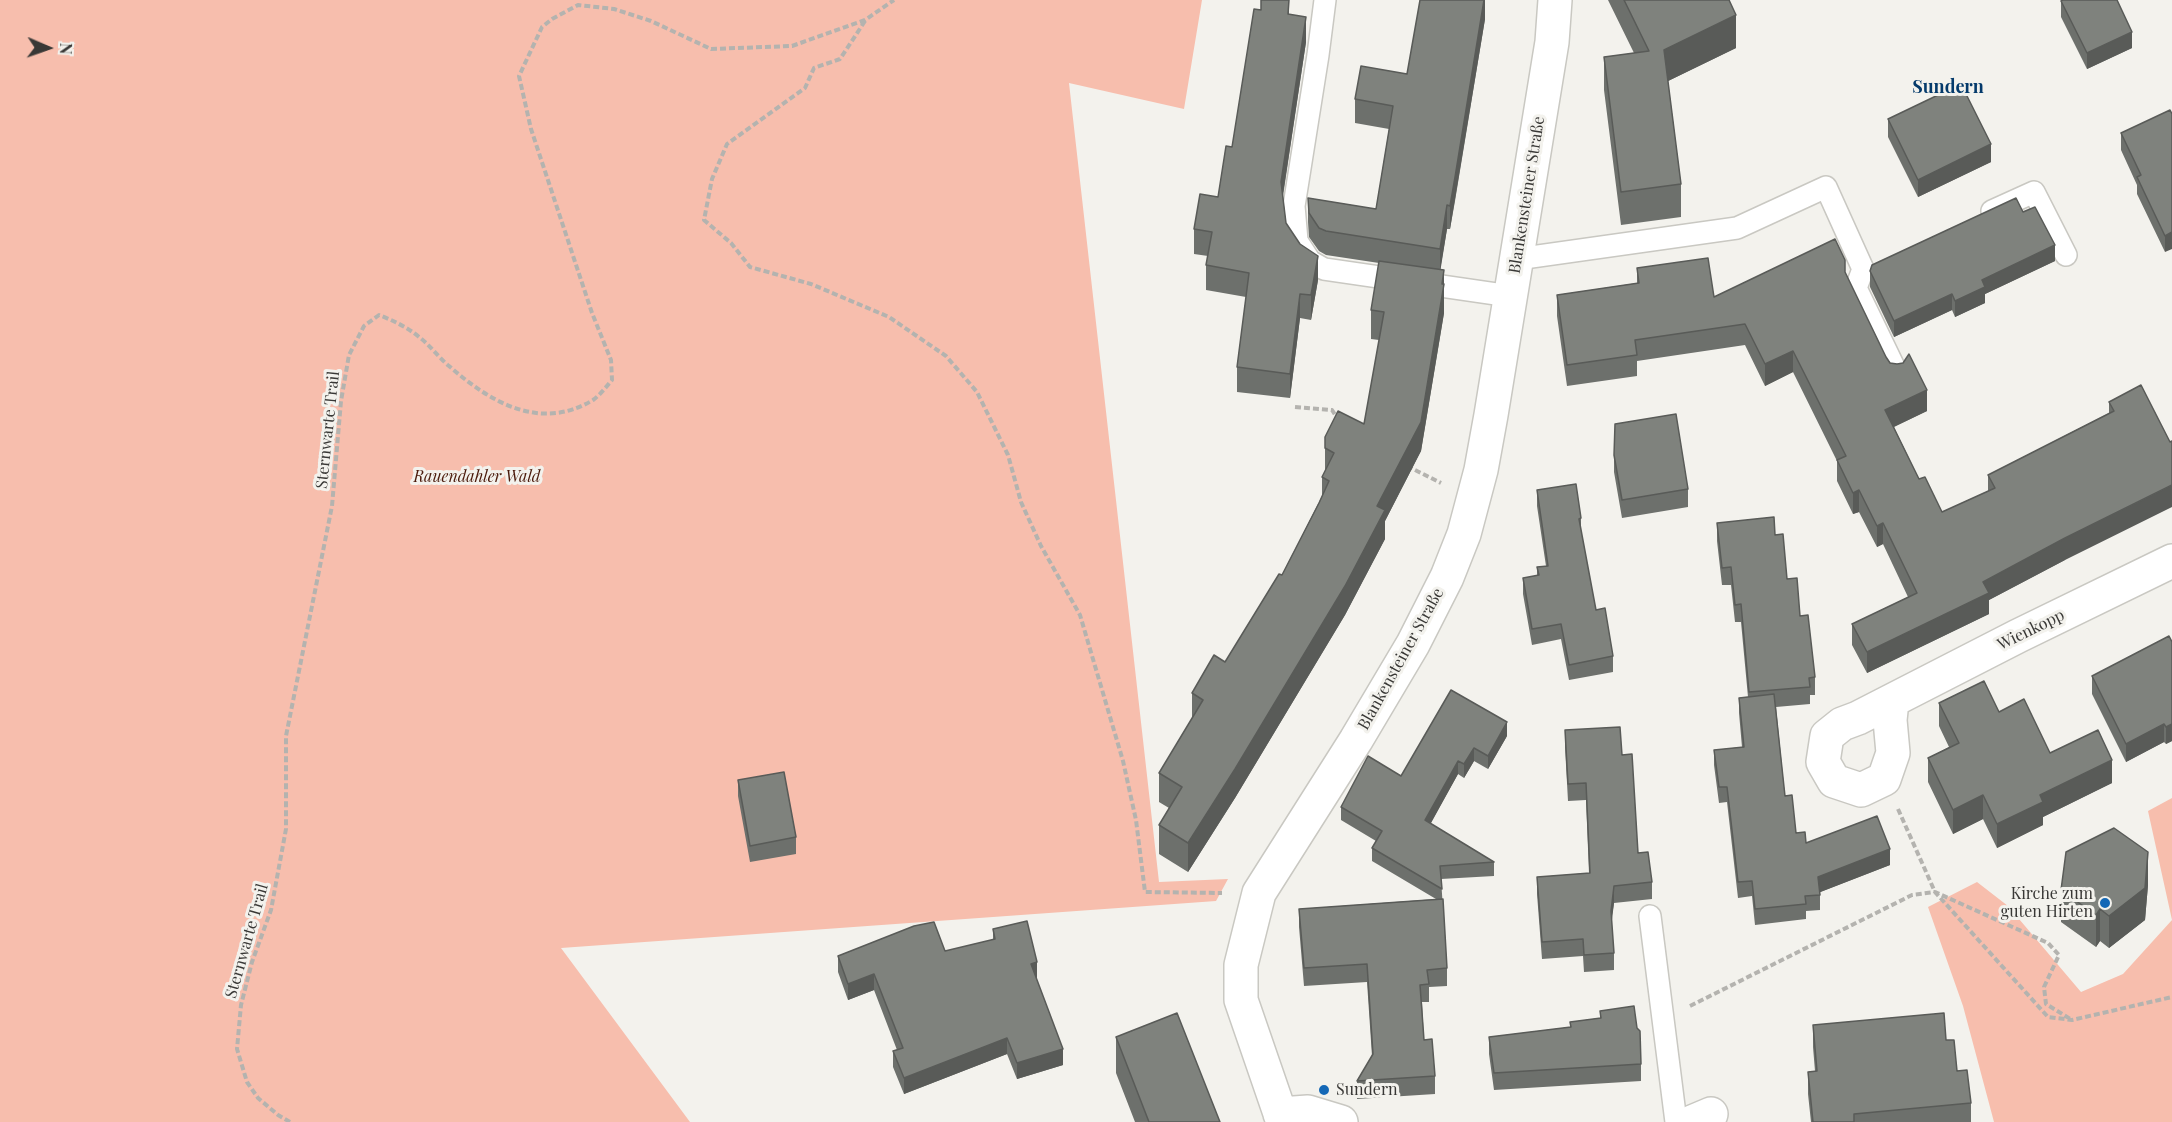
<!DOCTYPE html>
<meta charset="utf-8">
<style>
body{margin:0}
#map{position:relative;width:2172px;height:1122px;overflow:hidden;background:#f3f2ed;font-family:"Playfair Display",serif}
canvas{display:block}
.north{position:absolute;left:18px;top:18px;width:60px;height:60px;-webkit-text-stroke:4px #f3f2ed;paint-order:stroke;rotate:92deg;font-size:16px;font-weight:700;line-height:24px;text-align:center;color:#393836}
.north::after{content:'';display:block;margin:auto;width:21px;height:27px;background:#393836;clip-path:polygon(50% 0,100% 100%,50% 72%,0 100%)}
</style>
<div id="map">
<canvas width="2172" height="1122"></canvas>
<div class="north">N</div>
</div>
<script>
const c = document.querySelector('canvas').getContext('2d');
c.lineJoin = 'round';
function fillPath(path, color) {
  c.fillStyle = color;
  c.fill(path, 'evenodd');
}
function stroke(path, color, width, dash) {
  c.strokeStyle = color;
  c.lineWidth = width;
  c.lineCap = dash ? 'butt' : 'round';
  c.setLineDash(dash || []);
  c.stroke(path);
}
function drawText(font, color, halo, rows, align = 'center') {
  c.font = font + ' "Playfair Display",serif';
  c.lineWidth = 6;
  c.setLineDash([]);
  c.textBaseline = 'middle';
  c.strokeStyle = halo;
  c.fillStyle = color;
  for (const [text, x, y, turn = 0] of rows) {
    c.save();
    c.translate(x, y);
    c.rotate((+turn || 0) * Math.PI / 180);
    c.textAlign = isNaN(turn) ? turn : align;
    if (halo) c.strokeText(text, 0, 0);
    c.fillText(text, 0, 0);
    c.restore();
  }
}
fillPath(new Path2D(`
 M0 0H1202L1184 109 1069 83 1159 882 1228 879 1216 901 561 948 690 1122H0Z
 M2172 798V1122H1994L1963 1006 1928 907 1977 882 2008 906 2081 992 2123 974 2172 920 2148 811Z`), '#f7bead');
const service = new Path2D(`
 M1325 0 1318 55 1294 206 1297 241 1310 261 1324 269 1510 296
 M1992 211 2034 192 2066 255
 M1517 259 1737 228 1826 187 1863 269 1856 288 1897 373
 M1650 916 1676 1122`);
const minor = new Path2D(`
 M1892 701 1890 720 1893 753 1884 779 1861 790 1834 781 1823 762 1827 736 1842 724 1858 718 2018 636 2172 561
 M1280 1114 1308 1112 1341 1122
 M1283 1122 1241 1000V965L1259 893 1356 740 1413 644 1447 577 1464 534 1481 470 1491 415 1552 42 1555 0
 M1692 1122 1711 1114`);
stroke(service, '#c9c8c2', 24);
stroke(minor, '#c9c8c2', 36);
stroke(new Path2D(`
 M865 21 840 59 814 68 805 88 727 144 712 179 704 220 731 243 750 267 811 284 889 317 946 356 977 392 1008 455 1021 502 1041 546 1080 615 1123 761 1136 820 1145 892 1222 893
 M1295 407 1332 410 1338 419
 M1407 466 1441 483
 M1898 809 1935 892 2048 1017 2072 1020 2172 997
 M1690 1006 1912 895 1935 892 2048 943 2059 955 2044 987 2046 1004 2072 1020
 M290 1122 278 1115 258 1098 247 1082 237 1049 241 1005 252 962 271 910 286 829V736L332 506 341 401 349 355 364 326 379 315C394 321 407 327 419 337 430 345 438 357 449 366 490 402 540 432 593 400 600 395 606 387 612 380L611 360 592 313 531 129 519 76 542 27 552 19 578 5 614 9 651 21 711 49 792 46 865 20 894 0`), '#b4b3af', 4, [6, 3]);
stroke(service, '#fff', 21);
stroke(minor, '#fff', 33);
fillPath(new Path2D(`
 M1289 0V14L1306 42 1283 196 1286 223 1318 280 1311 320 1300 318 1290 398 1237 392V367L1246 297 1206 290V265L1208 256 1194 254V229L1218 197 1232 147 1261 10Z
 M1485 0V19L1455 201 1450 229H1447L1440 270H1444V313L1421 451 1385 521V539L1345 615 1235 798 1188 872 1159 854V825L1169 808 1159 802V773L1192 719V693L1225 662 1282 575 1322 496V477L1325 472V437L1364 424 1379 340 1371 339V310L1379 263 1326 255 1319 251 1309 237 1308 222V198L1376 209 1389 129 1355 123V99L1407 74Z
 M1608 0H1729L1736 48 1668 81 1681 184V217L1621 225 1604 90V57L1634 53Z
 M2061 1 2132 48 2087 69 2061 17Z
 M2172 114 2165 252 2137 194V185L2121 150V133Z
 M1888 119 1991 162 1918 197 1888 137Z
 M2023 212 2055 261 1985 294V303L1955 317 1952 310 1894 337 1870 287V271Z
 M1637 268 1714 297 1845 273 1886 357 1927 411 1894 427 1919 479 1942 512 1988 491V475L2109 413V402L2141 385 2065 560 1989 600V614L1867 673 1852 645V624L1908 597 1883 544 1877 547 1859 512 1853 514 1837 481V461L1793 372 1765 386 1745 345 1637 361V376L1567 386 1557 316V295L1637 283Z
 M1614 455 1688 489V507L1622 518 1614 472Z
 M1537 490 1581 518V531L1596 610 1613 656V672L1569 680 1561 639 1532 645 1523 594V578L1537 576V567L1546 566 1537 506Z
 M1717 523 1775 535 1787 579 1800 616 1815 677V695H1810V704L1776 707 1785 796 1796 833 1806 843 1890 865 1820 892V910L1806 911V919L1755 925 1752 896 1738 898 1727 802 1719 803 1714 765V750L1742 747 1739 713V698L1748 697 1741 622H1735L1731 585H1722L1717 541Z
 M2172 642V741L2166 744 2164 742 2126 762 2092 694V676Z
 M1939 703 1999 712 2050 753 2112 783 2043 817V825L1997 848 1983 819 1953 834 1928 782V758L1949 747 1939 726Z
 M1565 730 1622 755 1638 853 1652 882V899L1614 903 1611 922 1614 953V970L1584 972 1583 956 1542 959 1537 894V877L1589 873 1586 800 1568 801 1565 747Z
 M1507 736 1488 769 1474 761 1464 778 1458 774 1430 824 1494 862V876L1441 879 1447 968V986L1429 987V1002H1422L1424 1040 1435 1076V1094L1357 1099V1081L1372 1056 1367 982 1304 986 1299 927V909L1436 899 1372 861V848L1376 841 1341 820V807L1401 776Z
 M738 780 796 837V854L750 862 738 796Z
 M2148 885 2145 920 2109 948 2100 941 2096 947 2061 922V890Z
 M993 929 1037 978H1036L1063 1065 1017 1079 1007 1054 904 1094 893 1067V1051L897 1050 874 990 848 1000 838 972V956L945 951 993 940Z
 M1600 1011 1641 1064V1081L1494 1090 1489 1054V1037L1570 1027V1022L1600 1018Z
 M1813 1025 1946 1040 1957 1071 1971 1103V1122H1811L1808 1094V1072L1815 1071 1813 1047Z
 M1116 1037 1220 1122H1135L1116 1073Z`), '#6d706c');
fillPath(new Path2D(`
 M1484 0H1485V19L1450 229V206Z
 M1736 15V48L1664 83V50Z
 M1306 17V42L1281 207V182Z
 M2132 32V48L2087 69V53Z
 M1991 144V162L1918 197V180Z
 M1447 205V229L1440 273V249Z
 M2172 232V249L2165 252V236Z
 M2055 245V261L1985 294V303L1955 317V301L1982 280Z
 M1318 256V280L1311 320V295Z
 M1444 270V313L1421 451 1385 521V539L1345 615 1235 798 1188 872V843L1377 506 1442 284Z
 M1300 294V318L1290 398V374Z
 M1952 294V310L1894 337V321Z
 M1793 351V372L1765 386V364Z
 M1927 390V411L1885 431V410Z
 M2172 485V507L2065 560 1989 600V614L1867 673V652L1983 582 2065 538Z
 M1859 490V512L1853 514V493Z
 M1883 523V544L1877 547V526Z
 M1507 722V736L1488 769V756Z
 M2164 724V742L2126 762V744Z
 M2172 724V741L2166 744V727Z
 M1474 748V761L1464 778V764Z
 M2112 760V783L2043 817V825L1997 848V824L2040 795Z
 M1458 761V774L1425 834V820Z
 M1983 795V819L1953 834V810Z
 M1890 849V865L1818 893V877Z
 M2148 852V885L2145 920 2109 948V916Z
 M1614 886V903L1611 928V911Z
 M2100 909V941L2096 947V915Z
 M1037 962V978L1031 980V964Z
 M874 974V990L848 1000V984Z
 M1007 1038V1054L904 1094V1078Z
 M1063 1049V1065L1017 1079V1063Z`), '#595b58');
const building = new Path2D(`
 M1261 0H1289L1288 14 1306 17 1281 182 1286 223 1300 244 1318 256 1311 295 1300 294 1290 374 1237 367 1249 273 1206 265 1212 232 1194 229 1200 194 1218 197 1226 146 1232 147 1254 9 1261 10Z
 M1420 0H1484L1455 177 1450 206 1447 205 1440 249 1326 231 1319 228 1309 213 1308 198 1376 209 1393 106 1355 99 1361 66 1407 74Z
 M1624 0H1729L1736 15 1664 50 1681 184 1621 192 1604 57 1649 51Z
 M2063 0H2117L2132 32 2087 53 2061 1Z
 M1961 84 1991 144 1918 180 1888 119Z
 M2170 110 2172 114V232L2165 236 2137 177 2141 175 2121 133Z
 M2016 198 2023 212 2035 207 2055 245 1982 280 1985 287 1955 301 1952 294 1894 321 1870 271 1872 265Z
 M1835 239 1845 260V272L1886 357 1890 363 1897 364 1903 363 1909 354 1927 390 1885 410 1919 479 1925 477 1942 512 1995 488 1988 475 2114 411 2109 402 2141 385 2170 442 2172 441V485L2065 538 1983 582 1989 593 1867 652 1852 624 1917 593 1883 523 1877 526 1859 490 1853 493 1837 460 1846 456 1793 351 1765 364 1745 324 1635 340 1637 355 1567 365 1557 295 1639 283 1637 268 1708 258 1714 297Z
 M1379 261 1444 270 1442 284H1444L1421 422 1377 506 1385 510 1345 586 1235 769 1188 843 1159 825 1182 787 1159 773 1203 700 1192 693 1214 655 1225 662 1279 574 1282 575 1319 503 1329 481 1322 477 1334 453 1325 448V437L1338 411 1364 424 1384 312 1371 310Z
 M1676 414 1688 489 1622 500 1614 455 1615 424Z
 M1576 484 1581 518 1579 519 1596 610 1605 608 1613 656 1569 665 1561 624 1532 629 1523 578 1539 575 1537 567 1548 566 1537 490Z
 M1774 517 1775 535 1783 534 1787 579 1797 578 1800 616 1808 615 1815 677 1809 678 1810 687 1749 692 1741 604 1735 605 1731 567 1722 568 1717 523Z
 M2169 636 2172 642V724L2166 727 2164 724 2126 744 2092 676Z
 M1984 681 1999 712 2024 699 2050 753 2098 730 2112 760 2040 795 2043 802 1997 824 1983 795 1953 810 1928 758 1959 743 1939 703Z
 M1451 690 1507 722 1488 756 1474 748 1464 764 1458 761 1425 820 1494 862 1440 866 1442 889 1372 848 1382 831 1341 807 1368 756 1401 776Z
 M1774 694 1785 796 1792 795 1796 833 1805 832 1806 843 1877 816 1890 849 1818 877 1820 895 1805 896 1806 904 1755 909 1752 881 1738 882 1727 787H1719L1714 750 1744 747 1739 698Z
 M1620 727 1622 755 1632 754 1638 853 1648 852 1652 882 1614 886 1611 911 1614 953 1584 955 1583 939 1542 942 1537 877 1590 873 1586 783 1568 784 1565 730Z
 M784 772 796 837 750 846 738 780Z
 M2114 828 2148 852 2145 888 2109 916 2100 909 2096 915 2061 890 2066 852Z
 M1443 899 1447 968 1427 970 1429 984 1420 985 1424 1040 1432 1039 1435 1076 1357 1081 1373 1054 1367 964 1304 968 1299 909Z
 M1027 921 1037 962 1031 964 1063 1049 1017 1063 1007 1038 904 1078 893 1051 903 1048 874 974 848 984 838 956 914 926 934 922 945 951 995 939 993 929Z
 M1634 1006 1637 1028 1640 1031 1641 1064 1494 1073 1489 1037 1571 1027 1570 1022 1601 1018 1600 1011Z
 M1177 1013 1220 1122H1149L1116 1037Z
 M1944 1013 1946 1040H1954L1957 1071 1967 1070 1971 1103 1854 1114V1122H1813L1808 1072 1817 1071 1813 1025Z`);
fillPath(building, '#7f827d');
stroke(building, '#595b58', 1.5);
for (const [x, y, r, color] of [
 [2105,903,6,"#1468b6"],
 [1324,1090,6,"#1468b6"]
]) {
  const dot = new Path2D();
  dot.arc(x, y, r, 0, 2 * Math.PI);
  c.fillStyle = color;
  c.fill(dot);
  stroke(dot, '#f3f2ed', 2);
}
drawText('16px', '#393836', '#f3f2ed', [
 ["Blankensteiner Straße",1527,195,-81],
 ["Sternwarte Trail",328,430,-84],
 ["Wienkopp",2031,630,-26],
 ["Blankensteiner Straße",1401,659,-61],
 ["Sternwarte Trail",247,941,-74]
]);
drawText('italic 16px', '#4b1a0b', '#f3f2ed', [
 ["Rauendahler Wald",477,477]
]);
drawText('16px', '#393836', '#f3f2ed', [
 ["Kirche zum",2093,894],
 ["guten Hirten",2093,912],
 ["Sundern",1336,1090,"left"]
], 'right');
drawText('bold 18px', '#043a6b', '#f3f2ed', [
 ["Sundern",1948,87]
]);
</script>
